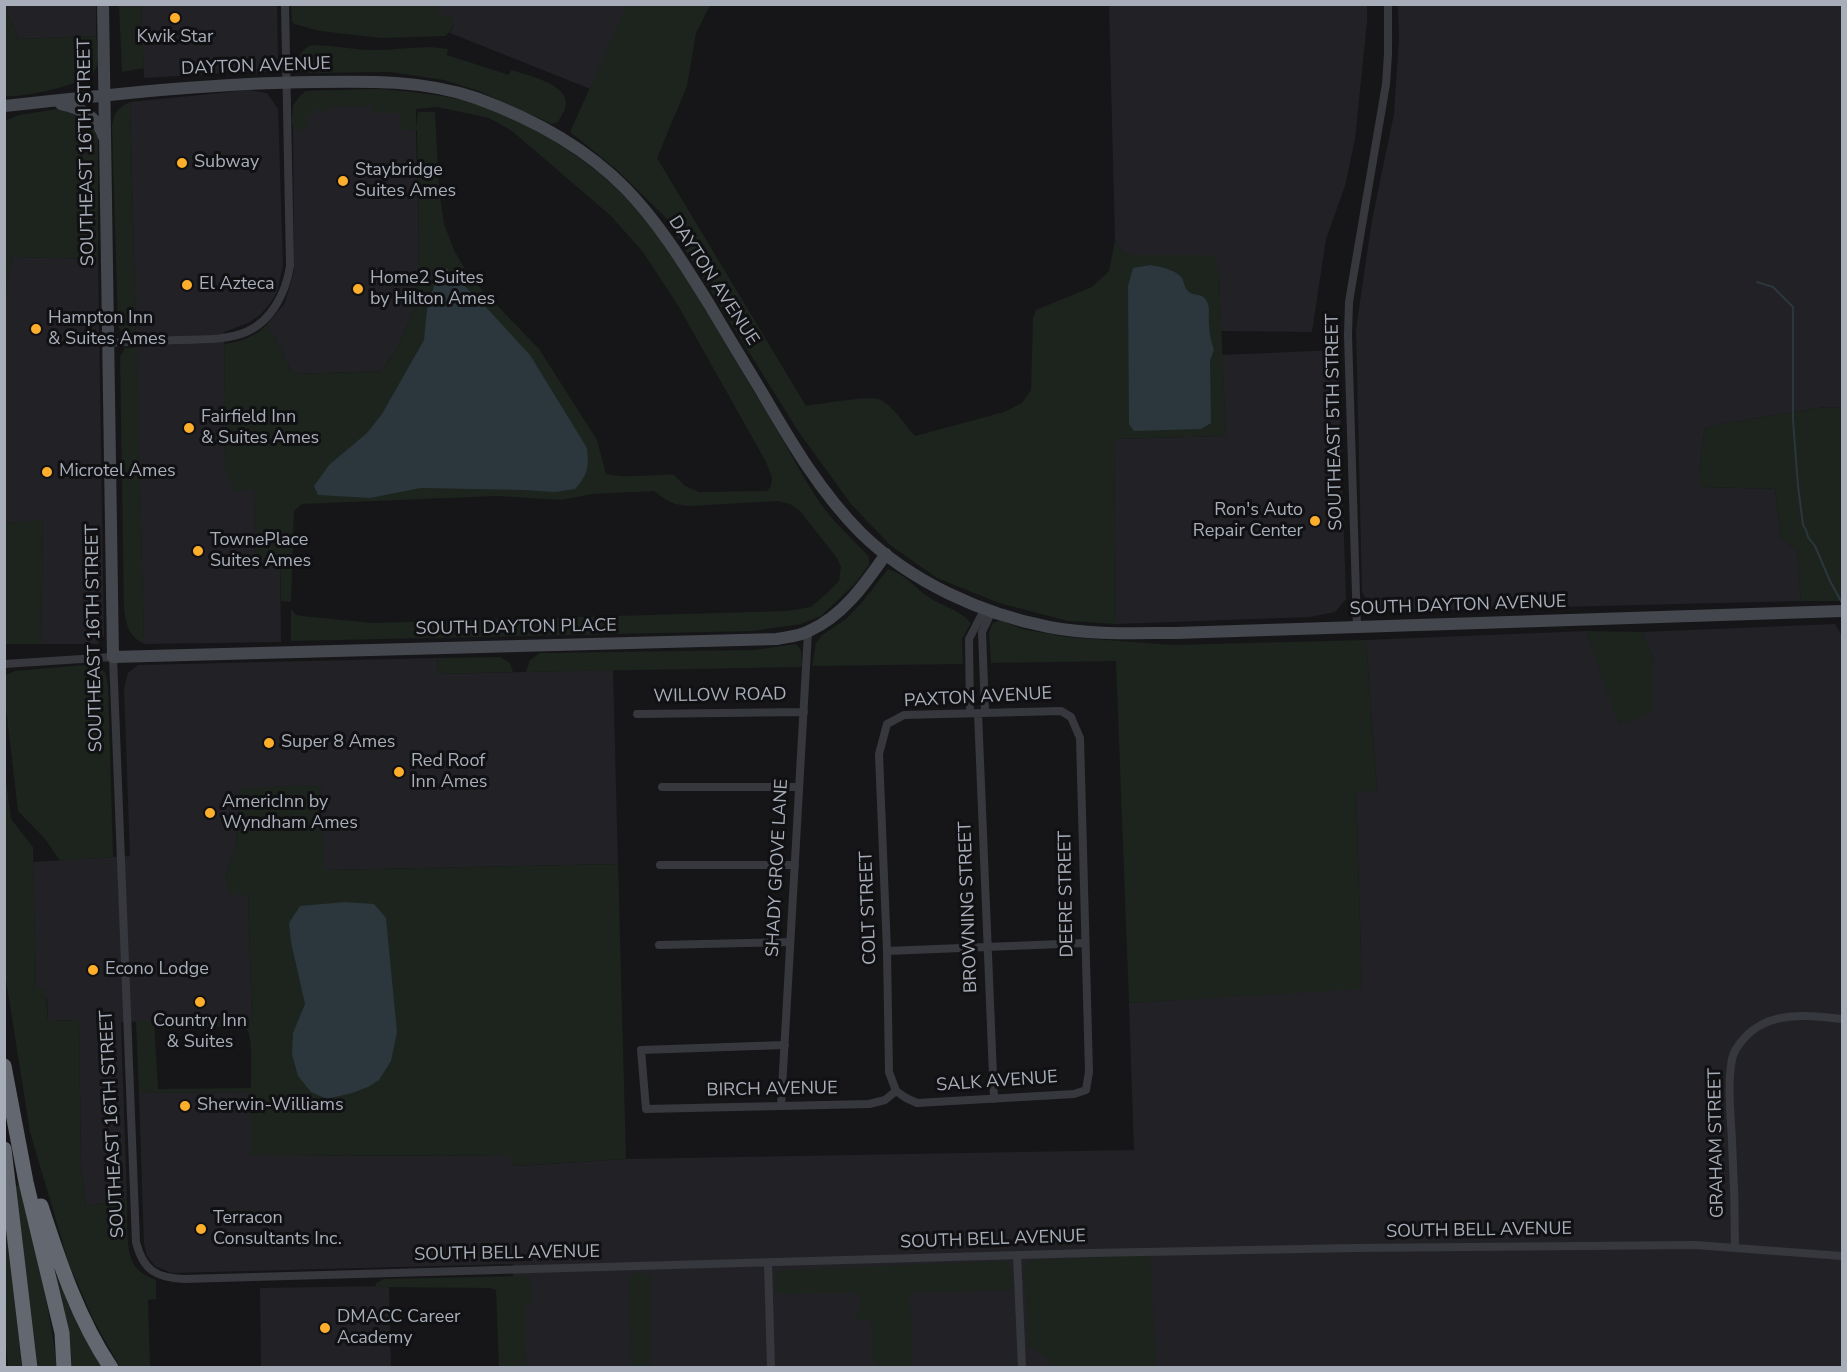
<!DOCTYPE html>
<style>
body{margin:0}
#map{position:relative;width:1847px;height:1372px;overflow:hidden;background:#161619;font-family:"Nunito Sans",sans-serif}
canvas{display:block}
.frame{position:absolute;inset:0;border:6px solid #a8aeb9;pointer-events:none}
</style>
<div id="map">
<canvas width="1847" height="1372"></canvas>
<div class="frame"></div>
</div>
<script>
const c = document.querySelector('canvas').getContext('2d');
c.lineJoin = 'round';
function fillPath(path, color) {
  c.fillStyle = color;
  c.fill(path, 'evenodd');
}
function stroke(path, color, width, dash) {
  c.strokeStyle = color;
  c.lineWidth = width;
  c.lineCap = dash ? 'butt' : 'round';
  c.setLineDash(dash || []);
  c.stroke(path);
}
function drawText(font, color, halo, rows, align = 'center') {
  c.font = font + ' "Nunito Sans",sans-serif';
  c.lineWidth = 6;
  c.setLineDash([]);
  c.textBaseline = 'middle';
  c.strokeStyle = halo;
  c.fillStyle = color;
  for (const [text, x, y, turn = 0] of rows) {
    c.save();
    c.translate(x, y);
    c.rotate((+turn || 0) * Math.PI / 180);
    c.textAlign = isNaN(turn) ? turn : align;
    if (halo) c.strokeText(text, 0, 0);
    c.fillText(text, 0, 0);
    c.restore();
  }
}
fillPath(new Path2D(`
 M4 5H96V36L19 39Z
 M141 5H277L278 58 276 63 268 71 257 74 242 72 144 78Z
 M439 5H629L593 90 450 33 453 26 439 17Z
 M1109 5H1367V22L1355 139 1345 186 1326 239 1312 332 1221 331 1219 275 1122 252 1115 240Z
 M1398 5H1842V408L1825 407 1727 423 1705 428 1699 471 1700 487 1775 489 1781 539 1797 549 1801 601 1394 611 1378 610 1369 604 1362 592 1356 329 1372 220 1394 114 1399 39Z
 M377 89 415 92 419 249 417 284 412 314 399 345 382 371 293 374 267 324 285 303 294 271 293 106 299 97 306 91Z
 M249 90 267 93 278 109 283 265 277 292 269 305 260 315 248 323 224 332 226 475 254 489 255 560 280 561 281 642 144 644 130 102Z
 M13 257 98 259 104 636 97 644H41L43 521 5 523 4 317 7 281Z
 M1338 350 1346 599 1335 612 1310 617 1116 624 1114 439 1226 436 1222 355Z
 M1835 624 1842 636V1367H512L513 1264 172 1273 155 1266 147 1256 144 1244 139 1093 250 1092 251 1155 509 1156 515 1166 626 1159 1134 1150 1129 1003 1362 988 1356 789 1377 791 1366 640 1586 631 1620 726 1654 661 1642 632Z
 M437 658 438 674 613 670 618 864 323 870 240 788 236 846 225 878 248 895 252 1019 121 1022 127 1199 86 1206 81 1165 79 1020 48 1021 47 999 36 988 33 862 130 856 124 688 128 673 138 665Z
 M389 1286 391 1367H261L260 1288Z`), '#222226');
fillPath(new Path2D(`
 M4 5 19 39 96 36C97 45 100 60 96 68 89 85 22 98 5 96Z
 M119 5H141L144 68 122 72Z
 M291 5H439V16H453C453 25 453 31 445 36L382 38 320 31 294 24 292 21Z
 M627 5H710L696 33 687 86 657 158 806 406C820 404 867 396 878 399 891 403 906 426 915 436L1004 412 1022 403 1031 390 1033 318 1036 310 1092 287 1109 271 1115 240 1122 252 1138 255H1210L1215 257 1219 275 1226 436 1114 439 1116 624 1068 621 999 603 937 578 890 545 851 504 798 431 665 217 616 169 570 132Z
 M312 45C331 45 350 49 368 50 395 51 421 44 448 49L447 55 509 75 511 70C527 75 574 85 565 109 563 113 560 118 558 122L552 124 479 91 444 80 390 72 309 73C292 66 297 51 312 45Z
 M377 89C415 92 453 95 489 108 533 124 593 163 625 197 654 226 675 262 697 296 725 343 753 390 781 437 794 459 806 482 820 503 834 523 853 539 869 557V565L854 585 821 616 801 624 753 631 291 641V609L296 615 302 616 373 623 787 611 811 607 827 593 839 581 841 567 837 558 800 511 790 504 778 501 689 506 675 504 665 499 654 491 592 494 561 500 497 496 302 504 294 511 291 602 281 601 280 561 255 560 254 490 234 491 226 475 224 344C240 342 257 336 267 324L293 374 382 371 399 345 412 314 417 284 419 249 417 130H401L400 113H373L372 106 328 107 326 114 318 108 306 120 309 123 306 129 297 130 292 124C292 109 293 101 306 91ZM437 107 489 118 512 131 611 216 643 252 679 307 766 462 772 478 771 486 767 491 699 492 685 486 674 475C653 474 626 479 606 474L597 440 539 349 469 276 454 250 444 224 439 189 435 112H418L416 127V109Z
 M130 102 136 335 124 333 118 327 112 128C113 114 117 108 130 102Z
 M58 109 73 111 95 124 98 139V259L13 257 7 281 5 317V121L19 115Z
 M137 347 144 644C128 635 127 627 124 609L120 357 125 348Z
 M1825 407 1842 408V601H1801L1797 549 1781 539 1775 489 1699 487V471L1705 428 1727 423Z
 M43 520 41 644H5V523Z
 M888 569C904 573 914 587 927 596 941 606 959 609 971 623L962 639 963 664 812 666 816 643 822 635 846 619 863 601Z
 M1000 620 1022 629 1067 637 1173 645 1366 640 1377 792 1356 790 1362 989 1129 1003 1116 661 991 663 989 633 992 624Z
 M1586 631 1642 632 1654 661V711L1619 726Z
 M796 644 801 650 802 667 526 672 530 660 540 653 754 650Z
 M500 657 510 663 513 672 438 674 437 658Z
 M96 664 105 672 108 685 113 857 60 861 46 840 18 811 5 699V676L15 671Z
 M4 765 11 819 33 847 36 988H45L48 1021 79 1020 81 1165 86 1206 127 1199C128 1216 125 1248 133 1263 138 1272 147 1276 156 1280V1299L148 1300 150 1367H120L94 1321 69 1264 30 1132 4 967Z
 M321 785 324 870 618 864 626 1159 514 1166 508 1156 250 1155V1092L139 1093 136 1021H154L158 1089 251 1088C251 1078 253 1037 247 1030 246 1029 240 1026 238 1026L158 1029 157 1021 252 1018 248 895 229 894 225 878 236 846 240 788Z
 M20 1185C34 1246 50 1306 57 1367H38L14 1186Z
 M4 1212 22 1367H8L5 1333Z
 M1150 1255 1156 1367H1051C1047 1356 1040 1350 1028 1349L1025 1269 1027 1263 1032 1260Z
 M1005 1261 1011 1268 1013 1290 910 1293 912 1367H879L872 1358 871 1320H855V1311L860 1310V1293L782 1294 777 1292C775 1285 774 1278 779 1271L785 1270Z
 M638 1273 651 1275 650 1366 651 1367H631L629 1282 632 1275Z
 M55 1274 73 1310 105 1367H72L70 1338Z
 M522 1276 529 1278 531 1285V1304L525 1305 526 1367H499L496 1290 490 1288 375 1287 376 1283 384 1279Z`), '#1c241d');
fillPath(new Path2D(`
 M1150 265C1160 267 1174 269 1181 277 1184 280 1184 286 1187 290 1192 297 1201 292 1206 300 1211 308 1208 315 1209 323 1209 332 1211 342 1214 350L1210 360 1211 423 1201 429 1134 431 1129 424 1128 286 1133 268Z
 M446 268 483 304 530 355 587 448C589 467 588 475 575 489L555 492 523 490 421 488 370 498 318 495 314 486 329 465 367 433 382 414 424 340 427 309 434 286Z
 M345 902 374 904 386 918 397 1032 391 1061 379 1080 368 1087 352 1093 327 1099 311 1092 298 1076 292 1054 293 1033 305 1004 291 942 289 923 300 906Z`), '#2b363d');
stroke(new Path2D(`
 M1757 282 1773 287 1793 307V420L1798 486 1803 525 1806 530 1808 537 1815 546 1830 581 1842 603`), '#2b363d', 2);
stroke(new Path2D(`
 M107 343C131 342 154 341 177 340 199 339 225 341 246 332 272 321 286 292 290 266L285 4
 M1357 627 1348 335 1349 302 1353 278 1386 84 1388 54V4
 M4 664 113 657 136 1242C143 1270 156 1278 184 1279L1090 1253 1355 1248 1695 1245 1842 1256
 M1061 711 1071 717 1080 738 1089 1072 1086 1090 1074 1094 917 1103 906 1098 896 1091 889 1072 887 951 879 754 887 724 904 715Z
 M985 712 982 632 992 611
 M970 713 969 639 985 608
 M978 713 994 1099
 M637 714 804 712
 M662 787H799
 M660 865H795
 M659 945 790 942
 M887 951 1085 943
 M785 1045 641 1050 646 1109 869 1104 885 1100 896 1091
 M781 1106 808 632
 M1735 1248C1735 1212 1734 1177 1732 1142 1731 1115 1727 1086 1732 1059 1735 1046 1749 1031 1761 1025 1784 1012 1818 1016 1842 1019
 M1017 1255 1022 1368
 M768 1263 771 1368`), '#37383e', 8);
stroke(new Path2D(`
 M103 4 113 657 777 639C787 637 800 636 809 631 843 616 865 584 886 554
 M61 104C81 108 97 116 104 137
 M4 106C108 95 211 83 315 82 369 81 424 80 476 98 531 118 586 148 626 189 659 223 684 264 709 304 726 333 743 361 760 389 790 440 819 491 861 533 911 582 982 614 1049 627 1091 635 1134 633 1176 633L1842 611`), '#45474e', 12);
stroke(new Path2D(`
 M4 1066 26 1182 62 1333 64 1368
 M4 1149 30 1368
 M41 1206C59 1261 78 1319 111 1368`), '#63676f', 15);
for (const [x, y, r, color] of [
 [175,18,6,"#fdae2a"],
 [182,163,6,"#fdae2a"],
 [343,181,6,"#fdae2a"],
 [187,285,6,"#fdae2a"],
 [358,289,6,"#fdae2a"],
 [36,329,6,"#fdae2a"],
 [189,428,6,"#fdae2a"],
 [47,472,6,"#fdae2a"],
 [1315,521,6,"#fdae2a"],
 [198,551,6,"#fdae2a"],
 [269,743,6,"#fdae2a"],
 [399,772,6,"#fdae2a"],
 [210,813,6,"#fdae2a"],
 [93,970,6,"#fdae2a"],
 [200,1002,6,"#fdae2a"],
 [185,1106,6,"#fdae2a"],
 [201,1229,6,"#fdae2a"],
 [325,1328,6,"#fdae2a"]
]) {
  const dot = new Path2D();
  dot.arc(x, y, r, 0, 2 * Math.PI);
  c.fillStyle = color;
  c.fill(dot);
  stroke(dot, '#111114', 2);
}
drawText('18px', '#a8aeb9', '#111114', [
 ["Kwik Star",175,38,"center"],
 ["Subway",194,163],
 ["Staybridge",355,171],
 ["Suites Ames",355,192],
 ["Home2 Suites",370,279],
 ["by Hilton Ames",370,300],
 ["El Azteca",199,285],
 ["Hampton Inn",48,319],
 ["& Suites Ames",48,340],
 ["Fairfield Inn",201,418],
 ["& Suites Ames",201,439],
 ["Microtel Ames",59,472],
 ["Ron's Auto",1303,511,"right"],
 ["Repair Center",1303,532,"right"],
 ["TownePlace",210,541],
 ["Suites Ames",210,562],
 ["Super 8 Ames",281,743],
 ["Red Roof",411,762],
 ["Inn Ames",411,783],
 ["AmericInn by",222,803],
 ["Wyndham Ames",222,824],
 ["Econo Lodge",105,970],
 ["Country Inn",200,1022,"center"],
 ["& Suites",200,1043,"center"],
 ["Sherwin-Williams",197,1106],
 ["Terracon",213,1219],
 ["Consultants Inc.",213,1240],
 ["DMACC Career",337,1318],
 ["Academy",337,1339]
], 'left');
drawText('18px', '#a8aeb9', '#111114', [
 ["DAYTON AVENUE",256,67,-2],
 ["SOUTHEAST 16TH STREET",87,152,-91],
 ["DAYTON AVENUE",713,281,57],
 ["SOUTHEAST 5TH STREET",1335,422,-91],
 ["SOUTH DAYTON AVENUE",1458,606,-2],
 ["SOUTH DAYTON PLACE",516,628,-1],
 ["SOUTHEAST 16TH STREET",95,638,-91],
 ["WILLOW ROAD",720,696,-1],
 ["PAXTON AVENUE",978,698,-3],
 ["SHADY GROVE LANE",778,868,-87],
 ["DEERE STREET",1067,894,-91],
 ["BROWNING STREET",969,907,-92],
 ["COLT STREET",869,908,-92],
 ["SALK AVENUE",997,1082,-4],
 ["BIRCH AVENUE",772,1090,-1],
 ["SOUTHEAST 16TH STREET",113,1124,-93],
 ["GRAHAM STREET",1717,1143,-91],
 ["SOUTH BELL AVENUE",1479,1231,-1],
 ["SOUTH BELL AVENUE",993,1240,-2],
 ["SOUTH BELL AVENUE",507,1254,-1]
]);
</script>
